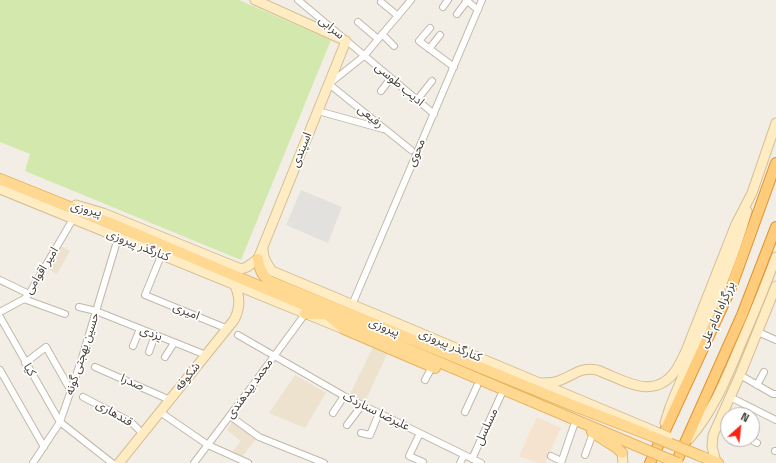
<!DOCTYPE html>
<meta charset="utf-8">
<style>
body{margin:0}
#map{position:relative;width:776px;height:463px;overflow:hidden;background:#f3eee5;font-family:"Titillium Web",sans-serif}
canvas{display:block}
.north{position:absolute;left:720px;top:407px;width:40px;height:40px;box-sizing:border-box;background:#fff;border:1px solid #b5b2ae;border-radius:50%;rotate:27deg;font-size:11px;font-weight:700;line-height:16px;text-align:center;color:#453e35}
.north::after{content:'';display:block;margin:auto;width:14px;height:18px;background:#fe2311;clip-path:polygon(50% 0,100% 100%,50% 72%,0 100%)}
</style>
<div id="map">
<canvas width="776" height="463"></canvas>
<div class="north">N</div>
</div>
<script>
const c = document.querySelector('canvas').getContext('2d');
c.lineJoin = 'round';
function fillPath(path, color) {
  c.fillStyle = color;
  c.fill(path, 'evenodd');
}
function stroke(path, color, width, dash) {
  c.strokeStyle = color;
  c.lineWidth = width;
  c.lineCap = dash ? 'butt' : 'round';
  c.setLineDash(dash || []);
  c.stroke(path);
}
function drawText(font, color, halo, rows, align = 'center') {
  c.font = font + ' "Titillium Web","Noto Sans Arabic",sans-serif';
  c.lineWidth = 3.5;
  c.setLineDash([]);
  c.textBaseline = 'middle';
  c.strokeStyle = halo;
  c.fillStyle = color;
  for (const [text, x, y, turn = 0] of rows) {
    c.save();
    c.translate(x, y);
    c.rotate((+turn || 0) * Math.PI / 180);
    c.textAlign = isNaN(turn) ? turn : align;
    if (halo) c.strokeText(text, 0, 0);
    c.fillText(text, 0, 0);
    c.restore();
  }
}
fillPath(new Path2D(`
 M537 417 561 428 545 463H538L519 456Z`), '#f6e3cf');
fillPath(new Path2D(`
 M59 245 70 251 57 274 46 268Z
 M373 347 387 354 365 402 350 394Z
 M295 375 326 393 305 428 269 413Z
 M232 422 256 439 242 457 232 452 241 441 227 430Z`), '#ece2ce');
fillPath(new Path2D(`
 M0 0H239L331 40 241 260 25 171 30 154 0 142Z`), '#d2e8ad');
fillPath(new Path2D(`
 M301 190 342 207 328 243 286 225Z`), '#e3e1dd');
const minor = new Path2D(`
 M298 0 434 114
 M466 0 478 10
 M381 2 398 16
 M443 7 448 0
 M457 14 467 1
 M358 22 378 39
 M430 28 419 41 454 67
 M382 34 394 46
 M429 49 440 35
 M381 91 391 78
 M417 100 432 81
 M318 111 383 129
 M411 150 329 84 364 56 411 0
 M161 256 145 295 228 329
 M0 280 29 294
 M24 299 65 314
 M352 305 482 0
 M79 307 96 311 206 355
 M0 312 24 299 29 294 73 219
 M0 317 60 422 112 463
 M758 332 776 340
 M238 335 344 396 481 463
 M133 346 140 329
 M149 352 155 335
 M165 357 174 343
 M25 363 46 347 71 391
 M95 367 170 400
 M0 370 44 447
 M740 375 773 394H776
 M425 380 432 367
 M757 385 764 372
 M83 397 131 422 143 434
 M730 397 776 420
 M160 412 208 445 248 463
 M465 412 477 386
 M333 413 344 396
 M230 416 259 437 324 463
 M717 424 728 429
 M347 425 362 405
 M361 433 370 435 379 413
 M420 433 409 456 423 462
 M749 439 757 443
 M775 451H776
 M585 455 593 433
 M551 456 561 461
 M472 459 501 395
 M33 463 60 422 81 361 118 238
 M194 463 250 389 305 314
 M460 463 464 455
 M561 463 574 425`);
const secondary = new Path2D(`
 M0 189 341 328
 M76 205 103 213 241 269 247 267 258 259 346 41 255 0
 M263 249C263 258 267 264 272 271L654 431
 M539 383C544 383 550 383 555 382 571 378 579 366 597 370 624 380 654 402 676 370 680 364 683 357 686 351L736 224 752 193 776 123
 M665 423 670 407C696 342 728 279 747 211
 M689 439C712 413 726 380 739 348 752 318 765 287 776 257
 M622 453 623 463
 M716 462 712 447 713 435 740 375 776 286
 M119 463 234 320C241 307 240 294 233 282`);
const primary = new Path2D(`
 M0 179 122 228 649 451
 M258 259C259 269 262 274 269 281L572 405 652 436
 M305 314H327L344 329 435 368
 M592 432 617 448 622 453
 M698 455 718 463`);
const trunk = new Path2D(`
 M650 463 731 288 776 163
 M676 463 742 315 776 227`);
stroke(minor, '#c1b8aa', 8);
stroke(secondary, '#d4be94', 11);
stroke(primary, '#e6b460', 12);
stroke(trunk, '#e09332', 12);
stroke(minor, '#fff', 6);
stroke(secondary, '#ffecc3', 9);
stroke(primary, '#ffd892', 10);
stroke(trunk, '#ffcc7b', 10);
const secondaryBridge = new Path2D(`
 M654 431 668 437`);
const primaryBridge = new Path2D(`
 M652 436 698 455
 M649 451 678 463`);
stroke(secondaryBridge, '#d4be94', 11, []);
stroke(primaryBridge, '#e6b460', 12, []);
stroke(secondaryBridge, '#ffecc3', 9);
stroke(primaryBridge, '#ffd892', 10);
drawText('12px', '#453e35', '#fff', [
 ["سرابی",331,28,40],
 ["ادیب طوسی",399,85,40],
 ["رفیعی",370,117,39],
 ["اسپندی",302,150,-68],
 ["محوی",417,153,-67],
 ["پیروزی",86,210,14],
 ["کنارگذر پیروزی",138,246,22],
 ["امیر اقوامی",42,271,-58],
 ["امیری",186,312,22],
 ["بزرگراه امام علی",718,315,-66],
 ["پیروزی",384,328,22],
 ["یزدی",151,334,21],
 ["کنارگذر پیروزی",450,346,23],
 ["حسین بهجتی گونه",83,354,-72],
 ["کیا",29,370,60],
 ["شکوفه",188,377,-51],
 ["صدرا",132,383,23],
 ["محمد بیدهندی",250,389,-54],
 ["علیرضا سناردک",376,412,26],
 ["قندهاری",114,414,30],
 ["مسلسل",487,427,-65]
]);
</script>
